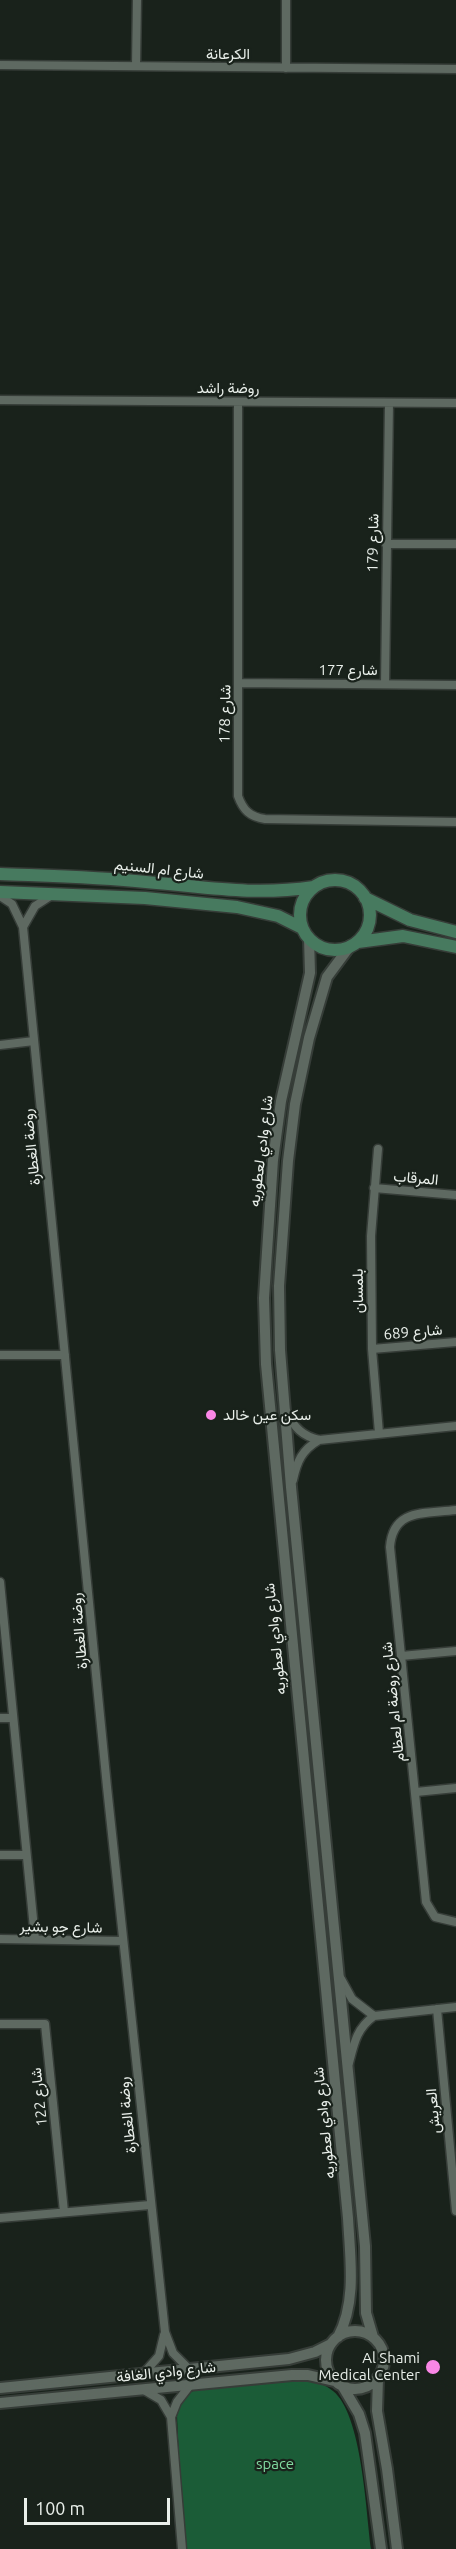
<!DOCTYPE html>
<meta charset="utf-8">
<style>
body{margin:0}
#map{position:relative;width:456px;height:2549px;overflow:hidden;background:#19221b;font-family:Ubuntu,sans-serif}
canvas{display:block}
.scale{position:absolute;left:24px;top:2498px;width:146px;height:27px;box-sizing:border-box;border:3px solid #e9efea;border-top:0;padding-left:8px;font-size:18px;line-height:21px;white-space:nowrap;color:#e9efea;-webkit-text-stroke:4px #19221b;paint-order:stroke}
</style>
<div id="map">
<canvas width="456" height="2549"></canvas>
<div class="scale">100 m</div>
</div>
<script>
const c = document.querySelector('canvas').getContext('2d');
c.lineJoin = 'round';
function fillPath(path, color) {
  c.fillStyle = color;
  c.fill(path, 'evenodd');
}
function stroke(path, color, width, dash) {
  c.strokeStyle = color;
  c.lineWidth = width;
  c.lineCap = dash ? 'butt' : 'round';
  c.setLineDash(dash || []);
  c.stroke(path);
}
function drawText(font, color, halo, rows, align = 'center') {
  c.font = font + ' Ubuntu,Vazirmatn,sans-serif';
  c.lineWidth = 4.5;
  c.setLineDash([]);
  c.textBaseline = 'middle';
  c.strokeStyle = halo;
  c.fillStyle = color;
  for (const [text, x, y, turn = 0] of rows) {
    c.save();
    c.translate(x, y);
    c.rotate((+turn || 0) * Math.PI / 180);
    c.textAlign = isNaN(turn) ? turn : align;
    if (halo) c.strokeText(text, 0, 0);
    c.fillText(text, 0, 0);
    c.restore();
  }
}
fillPath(new Path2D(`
 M308 2379C316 2382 326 2385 333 2391 362 2414 366 2512 371 2549H183L177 2416C179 2407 182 2397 191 2392 211 2380 282 2381 308 2379Z`), '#1b5c37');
const minor = new Path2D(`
 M0 65 456 69
 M136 66 137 0
 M286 68V0
 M0 400 456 403
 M238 402V796C243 810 250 817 265 819L456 822
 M386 544H456
 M239 683 456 685
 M385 684 389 403
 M0 896 12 904 23 927 107 1787 165 2332 173 2353 189 2369
 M23 927 35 906 52 895
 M0 1045 34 1041
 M378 1149 371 1236 372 1349 379 1433
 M374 1188 456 1195
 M372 1349 456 1342
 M0 1355H65
 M287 1412C294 1428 303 1436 319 1440L456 1426
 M293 1480C297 1461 302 1450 319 1440
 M456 1510C425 1514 393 1508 390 1547L426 1902 435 1917 456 1922
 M0 1582 35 1939
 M401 1656 456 1651
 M0 1718H13
 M416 1792 456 1788
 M0 1855H26
 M0 1939 123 1941
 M341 1979 352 1999 374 2016
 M437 2009 456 2211
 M0 2024H45L64 2212
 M349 2063C354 2043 357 2028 374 2016L456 2007
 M0 2218 150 2205
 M142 2375 159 2356 164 2335
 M144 2390 161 2400 171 2417 182 2549
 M171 2417 177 2402 191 2384`);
const tertiary = new Path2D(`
 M309 938 310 973 281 1101 273 1160 264 1298 266 1364 348 2218C350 2257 357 2302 338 2337
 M350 946 327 977 309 1038 295 1104 288 1161 279 1286 280 1350 291 1487 365 2246 366 2313 373 2337
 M326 2360a29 29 0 1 1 58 0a29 29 0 1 1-58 0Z
 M378 2378 377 2411 387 2469 397 2549
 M343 2387 359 2414 365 2433 381 2549
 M0 2388 289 2359 315 2352 331 2344
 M0 2403 292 2375H308L334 2381`);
const secondary = new Path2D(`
 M0 874C49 876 97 877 146 882 208 887 251 896 314 887
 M300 915a35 35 0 1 1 70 0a35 35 0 1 1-70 0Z
 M0 892 145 898 237 907 278 916 302 928
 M365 898 410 920 456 932
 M358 942 403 936 456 947`);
stroke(minor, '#363d38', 11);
stroke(tertiary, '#363d38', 14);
stroke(secondary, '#363d38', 15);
stroke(minor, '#5e6961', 8);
stroke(tertiary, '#5e6961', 10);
stroke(secondary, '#477a5f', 12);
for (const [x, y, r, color] of [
 [211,1415,6,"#fa87e6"],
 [433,2367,8,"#fa87e6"]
]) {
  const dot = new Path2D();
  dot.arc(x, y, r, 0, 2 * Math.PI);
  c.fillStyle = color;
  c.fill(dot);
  stroke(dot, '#19221b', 2);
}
drawText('15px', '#e9efea', '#19221b', [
 ["الكرعانة",228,54],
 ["روضة راشد",228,388],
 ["شارع 179",373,543,-89],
 ["شارع 177",348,670],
 ["شارع 178",225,714,-89],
 ["شارع ام السنيم",159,869,6],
 ["روضة الغطارة",31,1147,-96],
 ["شارع وادي لعطوريه",261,1151,-83],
 ["المرقاب",416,1178,5],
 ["بلمسان",358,1291,-91],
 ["شارع 689",413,1332,-5],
 ["روضة الغطارة",79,1631,-95],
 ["شارع وادي لعطوريه",275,1639,-96],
 ["شارع روضة ام لعظام",393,1702,-96],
 ["شارع جو بشير",61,1927,1],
 ["شارع 122",39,2097,-96],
 ["العريش",433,2111,-95],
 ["روضة الغطارة",127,2115,-96],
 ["شارع وادي لعطوريه",324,2123,-96],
 ["شارع وادي الغافة",166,2372,-6]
]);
drawText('15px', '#e9efea', '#19221b', [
 ["سكن عين خالد",223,1415],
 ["Al Shami",420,2358,"right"],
 ["Medical Center",420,2375,"right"]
], 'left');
drawText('15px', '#81daa0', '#19221b', [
 ["space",275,2464]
]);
</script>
